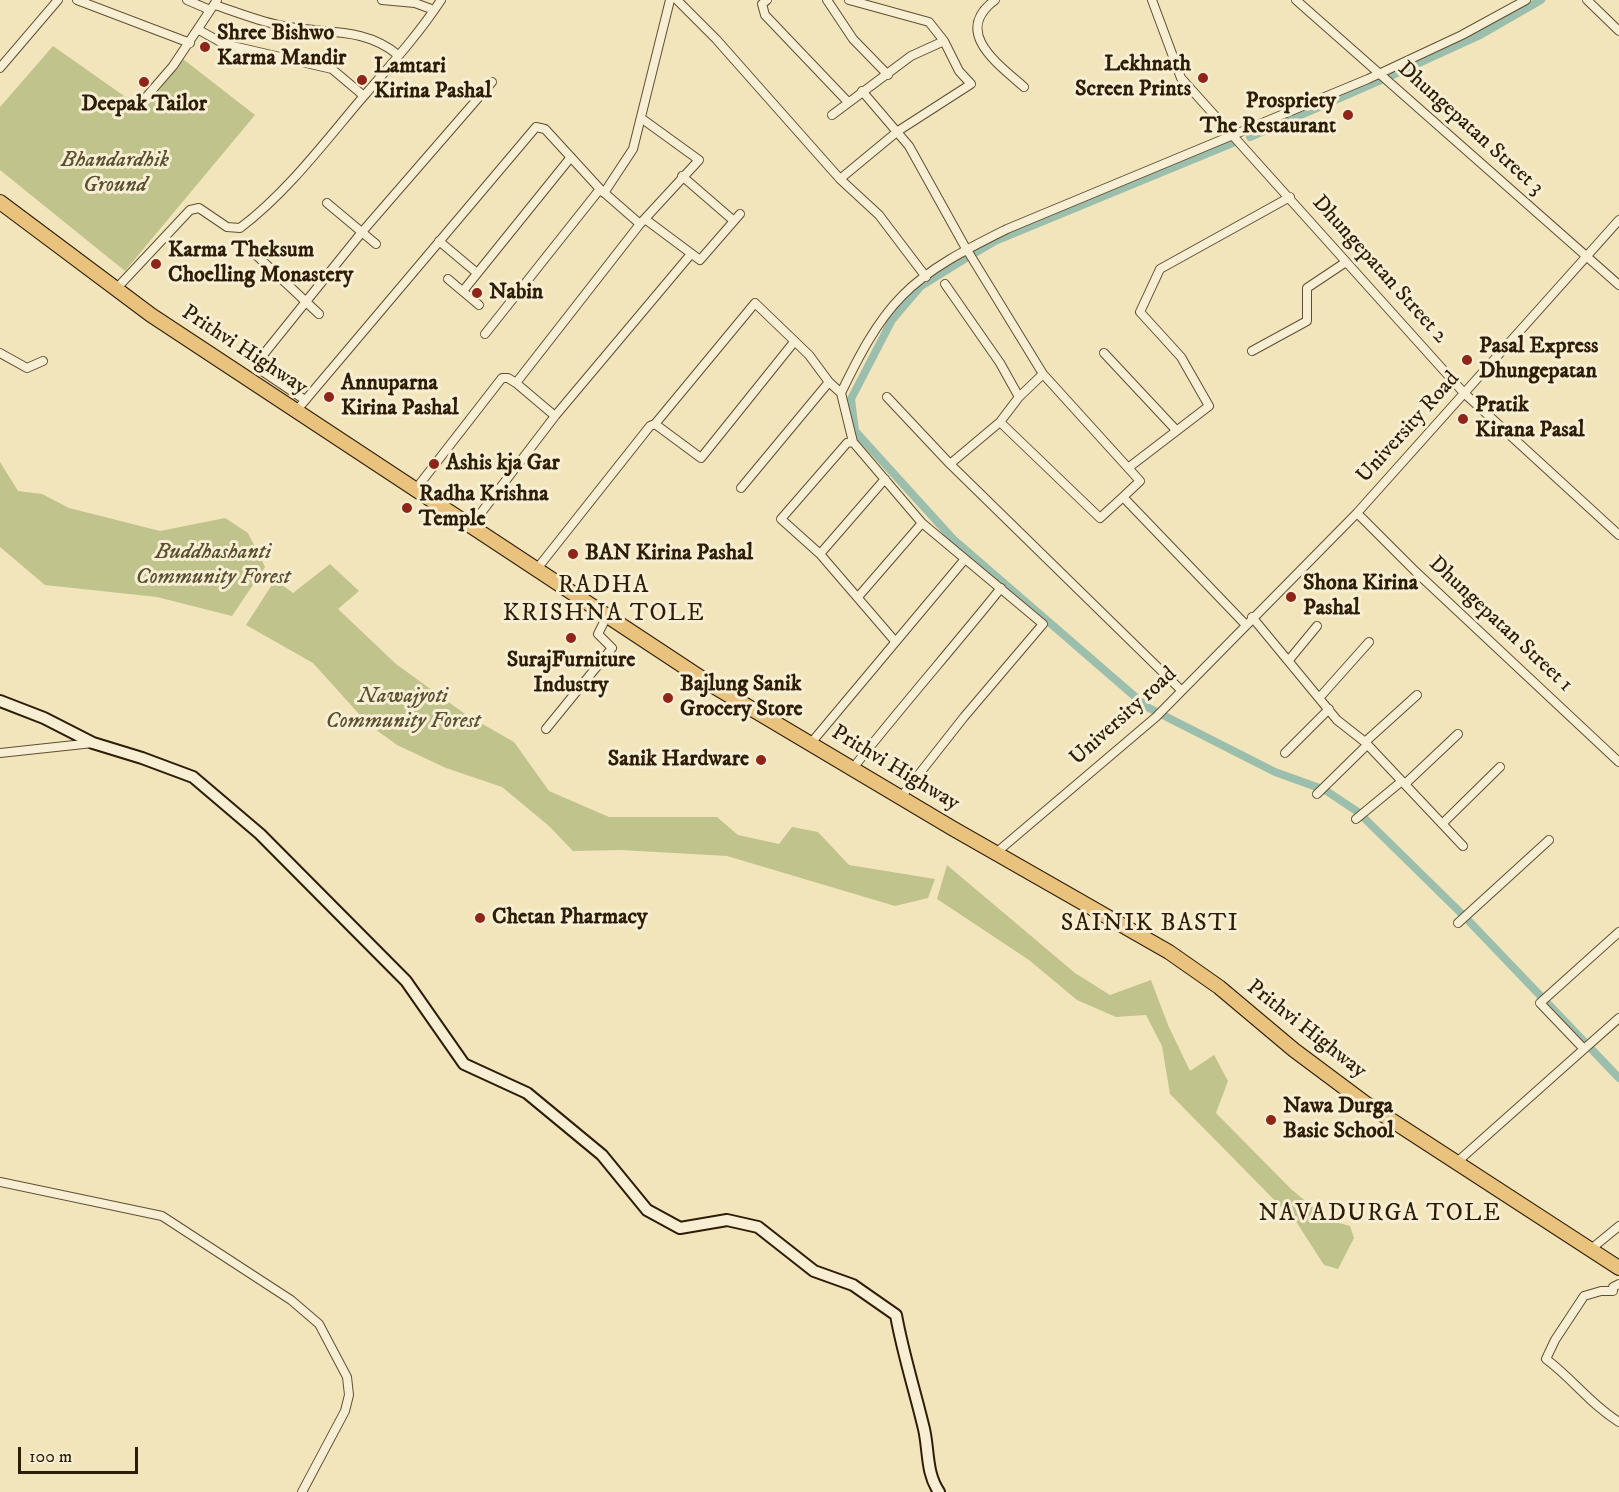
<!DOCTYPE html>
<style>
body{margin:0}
#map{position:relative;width:1619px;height:1492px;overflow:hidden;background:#f2e5bb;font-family:"IM FELL DW Pica",serif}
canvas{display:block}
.scale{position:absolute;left:18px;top:1447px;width:120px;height:27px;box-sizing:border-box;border:3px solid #2e1d06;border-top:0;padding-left:8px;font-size:18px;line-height:21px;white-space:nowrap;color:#2e1d06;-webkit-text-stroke:4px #f7eed3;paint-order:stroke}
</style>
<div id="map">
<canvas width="1619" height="1492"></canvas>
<div class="scale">100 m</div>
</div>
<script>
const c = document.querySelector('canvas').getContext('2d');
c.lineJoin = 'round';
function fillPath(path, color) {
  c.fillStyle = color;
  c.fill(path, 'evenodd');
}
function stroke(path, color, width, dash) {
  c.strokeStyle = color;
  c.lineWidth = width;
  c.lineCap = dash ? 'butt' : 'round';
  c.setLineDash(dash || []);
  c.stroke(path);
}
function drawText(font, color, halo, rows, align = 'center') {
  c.font = font + ' "IM FELL DW Pica",serif';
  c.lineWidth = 6;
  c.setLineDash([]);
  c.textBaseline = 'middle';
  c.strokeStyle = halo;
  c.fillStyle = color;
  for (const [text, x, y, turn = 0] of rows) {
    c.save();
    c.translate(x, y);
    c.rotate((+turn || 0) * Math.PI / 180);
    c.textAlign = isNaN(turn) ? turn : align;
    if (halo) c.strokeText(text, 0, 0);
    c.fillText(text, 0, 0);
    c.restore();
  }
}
fillPath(new Path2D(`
 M53 46 144 110 183 59 255 115 125 271 0 170V107Z
 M0 462 18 491 42 494 69 508 160 531 225 518 248 533 265 567 232 616 157 597 45 585 0 547Z
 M330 564 359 591 338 609 396 664 465 714 514 742 549 791 609 817H717L738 835 779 844 792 827 818 832 849 865 935 879 928 898 895 906 727 856 620 850 573 851 549 826 502 787 446 768 397 745 368 724 313 663 246 625 275 580 293 593Z
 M947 865 1075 973 1110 995 1151 980 1168 1025 1190 1071 1214 1055 1228 1081 1216 1113 1291 1189 1328 1220 1350 1226 1354 1238 1338 1269 1324 1265 1297 1223 1170 1094 1162 1046 1146 1015 1116 1017 1077 1000 1029 960 937 899Z`), '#c0c38c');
stroke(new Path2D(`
 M1388 77 1480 35 1541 0
 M1250 137 1381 80
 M973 254 995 241 1235 142
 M966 258 921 286 892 320 851 399 855 431 953 539 1147 707 1275 772 1325 790 1358 812 1465 917 1619 1078`), '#9cbfad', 8);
const street = new Path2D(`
 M77 0 190 43
 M187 0 210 10
 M382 0 415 3 434 10
 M677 0 716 39 840 179 879 215 926 277
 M767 0 762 4 765 15 847 101
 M827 0 853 39 888 75
 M995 0C952 32 998 64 1024 87
 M1152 0 1181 78 1464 393 1619 535
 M1296 0 1619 285
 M1587 0 1619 31
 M215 5C236 12 256 20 278 25 320 35 363 25 398 55
 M199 30 224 44 332 69 364 96
 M0 68 58 0
 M862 91 909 146 964 245 1043 374 1140 481 1123 497
 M147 96 173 66 217 0
 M832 115 911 56 944 41
 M682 176 734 221
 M840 179 898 131 971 84 959 71 944 41 929 22 849 0
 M604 193 633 149 670 0
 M327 203 376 244
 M645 219 700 260 740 214
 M640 224 699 160 641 118
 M439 241 477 273
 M255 254 319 314
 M448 279 479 305
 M945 284 1000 363 1019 397
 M116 289 190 210 199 208 227 227 240 228C284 195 321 147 357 104 386 70 416 38 441 0
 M463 291 571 157
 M485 334 600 189
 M1252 351 1307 321V288L1346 262
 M0 353 27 368 43 361
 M1104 353 1176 430
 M841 393C857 360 876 322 902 296 930 267 971 247 1007 229L1368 79 1462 35 1526 0
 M887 397 950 464 1181 690
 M305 400 259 369V360L362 232 492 82
 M297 410 536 127 545 129 600 189 640 224 516 383 555 416 691 254
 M1000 422 1100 518 1123 497 1245 624
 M655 424 701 458 794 342
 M853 442 922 523 1043 624 964 717 901 797
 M950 464 1000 422 1019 397 1043 374
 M1128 468 1209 406 1181 357 1140 312 1160 269 1290 197
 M741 488 829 382
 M415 490 502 378H508L516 383
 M1357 513 1416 572 1619 762
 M471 526 555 416
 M820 554 885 479
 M536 570 650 426 655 424 755 303 809 355 829 382 841 393 853 442 847 443 781 519 820 554 894 640
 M858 597 922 523
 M1252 617 1337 720 1365 742 1463 846
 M1289 660 1317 626
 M1320 697 1369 642
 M546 729 612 648 598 634 607 616
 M1365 742 1417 695
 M811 743 965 559
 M0 753 93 743
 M1285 753 1329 709
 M853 768C901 707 952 649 1001 588
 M1405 784 1458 734
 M1317 794 1367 745
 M1356 819 1402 781
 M1443 823 1500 767
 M997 852 1156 717 1357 513 1619 220
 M1458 923 1549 840
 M1584 1049 1619 1018
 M1457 1162 1584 1049 1540 1003 1619 932
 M0 1182 162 1216 291 1300 319 1324 347 1377 349 1395 345 1411 302 1492
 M1591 1249 1619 1226
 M1619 1284 1613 1287V1291H1601L1584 1296 1555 1340 1546 1359C1573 1379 1590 1404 1619 1422`);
const secondary = new Path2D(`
 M0 701 44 718 93 743 142 758 193 777 260 834 406 981 464 1064 527 1093 602 1155 647 1210 680 1228 727 1220 758 1227 814 1271 853 1285 896 1315C903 1354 915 1391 924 1429 929 1451 926 1473 939 1492`);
const highway = new Path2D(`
 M0 202 151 315 715 687 952 828 1169 952 1219 987 1294 1050 1365 1103 1619 1268`);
stroke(street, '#5f4f33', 10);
stroke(secondary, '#2e1d06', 14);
stroke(highway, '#2e1d06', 16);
stroke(street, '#f7eed3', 8);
stroke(secondary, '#f7eed3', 10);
stroke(highway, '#e9c27e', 14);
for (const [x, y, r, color] of [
 [205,47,6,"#8f2418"],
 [1203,78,6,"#8f2418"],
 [362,80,6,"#8f2418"],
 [144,82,6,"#8f2418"],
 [1348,115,6,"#8f2418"],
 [156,264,6,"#8f2418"],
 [477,293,6,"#8f2418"],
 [1467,360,6,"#8f2418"],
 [329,397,6,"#8f2418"],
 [1463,419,6,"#8f2418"],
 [434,464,6,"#8f2418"],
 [407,508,6,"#8f2418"],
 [573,554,6,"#8f2418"],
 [1291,597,6,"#8f2418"],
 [571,638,6,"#8f2418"],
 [668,698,6,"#8f2418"],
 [761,760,6,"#8f2418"],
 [480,918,6,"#8f2418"],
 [1271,1120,6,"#8f2418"]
]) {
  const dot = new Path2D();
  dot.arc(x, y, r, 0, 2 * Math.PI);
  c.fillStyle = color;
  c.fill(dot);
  stroke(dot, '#f7eed3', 2);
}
drawText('bold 22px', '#2e1d06', '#f7eed3', [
 ["Shree Bishwo",217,34],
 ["Karma Mandir",217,59],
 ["Lekhnath",1191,65,"right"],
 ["Screen Prints",1191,90,"right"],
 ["Lamtari",374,67],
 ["Kirina Pashal",374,92],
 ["Prospriety",1336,102,"right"],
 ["The Restaurant",1336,127,"right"],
 ["Deepak Tailor",144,105,"center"],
 ["Karma Theksum",168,251],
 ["Choelling Monastery",168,276],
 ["Nabin",489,293],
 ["Pasal Express",1479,347],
 ["Dhungepatan",1479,372],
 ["Annuparna",341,384],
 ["Kirina Pashal",341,409],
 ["Pratik",1475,406],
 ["Kirana Pasal",1475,431],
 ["Ashis kja Gar",446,464],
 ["Radha Krishna",419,495],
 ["Temple",419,520],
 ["BAN Kirina Pashal",585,554],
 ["Shona Kirina",1303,584],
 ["Pashal",1303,609],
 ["SurajFurniture",571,661,"center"],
 ["Industry",571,686,"center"],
 ["Bajlung Sanik",680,685],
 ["Grocery Store",680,710],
 ["Sanik Hardware",749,760,"right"],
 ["Chetan Pharmacy",492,918],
 ["Nawa Durga",1283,1107],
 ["Basic School",1283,1132]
], 'left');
drawText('22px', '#2e1d06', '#f7eed3', [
 ["Dhungepatan Street 3",1470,129,42],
 ["Dhungepatan Street 2",1379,270,48],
 ["Prithvi Highway",244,351,33],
 ["University Road",1409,428,-48],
 ["Dhungepatan Street 1",1500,625,43],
 ["University road",1124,717,-42],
 ["Prithvi Highway",895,769,31],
 ["Prithvi Highway",1306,1030,38]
]);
drawText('italic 22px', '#5a4f2e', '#f7eed3', [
 ["Bhandardhik",115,161],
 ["Ground",115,186],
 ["Buddhashanti",213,553],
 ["Community Forest",213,578],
 ["Nawajyoti",403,697],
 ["Community Forest",403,722]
]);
c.letterSpacing = '1.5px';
drawText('24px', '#2e1d06', '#f7eed3', [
 ["RADHA",604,587],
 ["KRISHNA TOLE",604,615],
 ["SAINIK BASTI",1150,925],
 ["NAVADURGA TOLE",1380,1215]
]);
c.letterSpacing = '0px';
</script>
